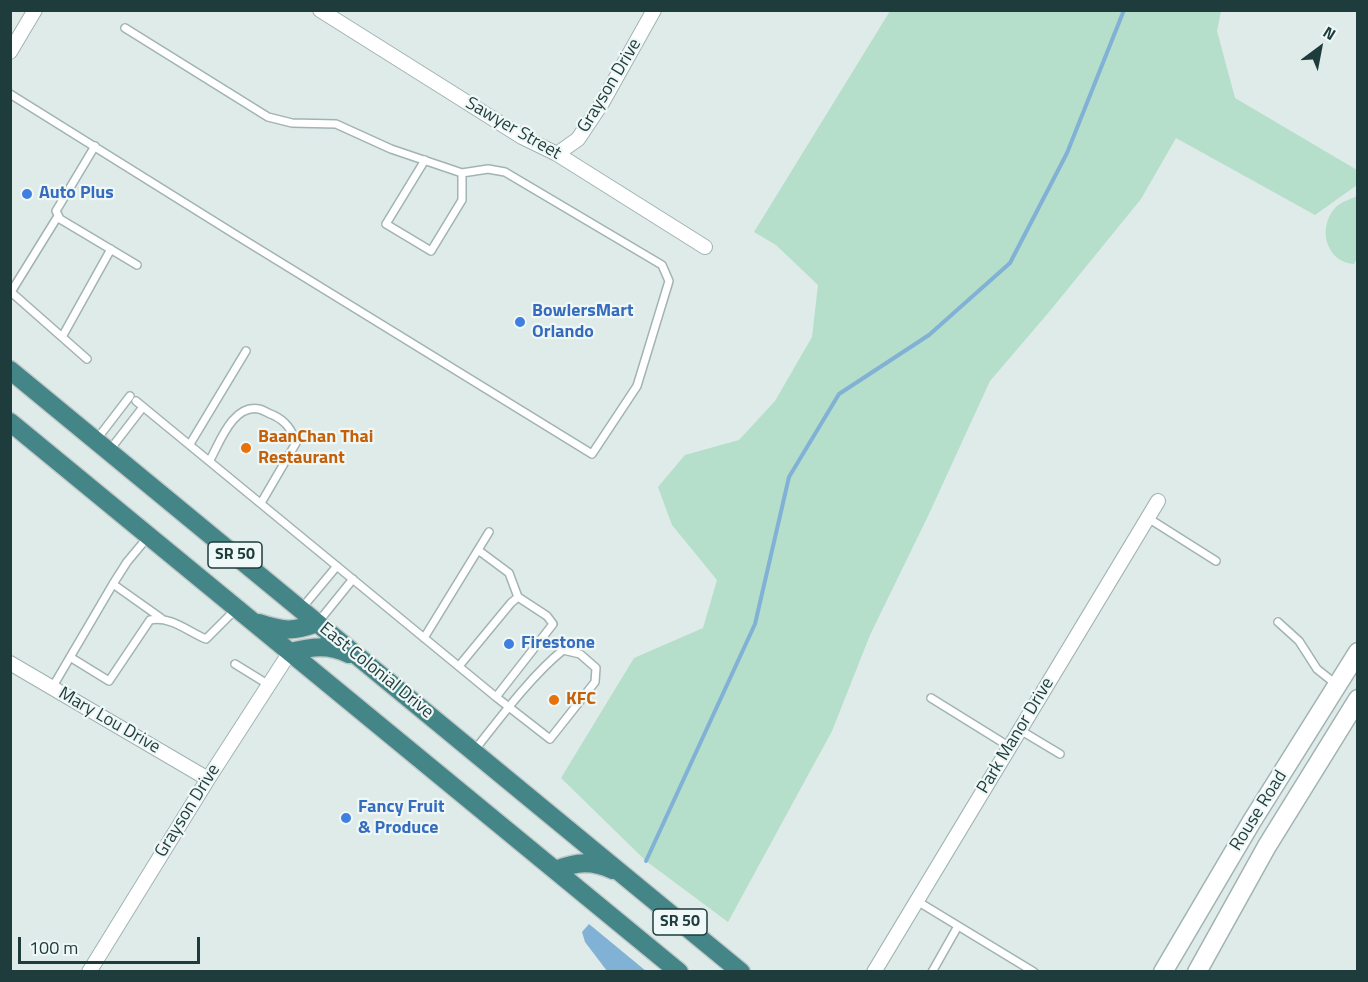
<!DOCTYPE html>
<style>
body{margin:0}
#map{position:relative;width:1368px;height:982px;overflow:hidden;background:#deebe9;font-family:"Titillium Web",sans-serif}
canvas{display:block}
.frame{position:absolute;inset:0;border:12px solid #1e3c3c;pointer-events:none}
.north{position:absolute;left:1290px;top:18px;width:60px;height:60px;-webkit-text-stroke:4px #eff8f6;paint-order:stroke;rotate:32deg;font-size:16px;font-weight:700;line-height:24px;text-align:center;color:#1e3c3c}
.north::after{content:'';display:block;margin:auto;width:21px;height:27px;background:#1e3c3c;clip-path:polygon(50% 0,100% 100%,50% 72%,0 100%)}
.scale{position:absolute;left:18px;top:937px;width:182px;height:27px;box-sizing:border-box;border:3px solid #1e3c3c;border-top:0;padding-left:8px;font-size:18px;line-height:21px;white-space:nowrap;color:#1e3c3c;-webkit-text-stroke:4px #eff8f6;paint-order:stroke}
</style>
<div id="map">
<canvas width="1368" height="982"></canvas>
<div class="frame"></div>
<div class="north">N</div>
<div class="scale">100 m</div>
</div>
<script>
const c = document.querySelector('canvas').getContext('2d');
c.lineJoin = 'round';
function fillPath(path, color) {
  c.fillStyle = color;
  c.fill(path, 'evenodd');
}
function stroke(path, color, width, dash) {
  c.strokeStyle = color;
  c.lineWidth = width;
  c.lineCap = dash ? 'butt' : 'round';
  c.setLineDash(dash || []);
  c.stroke(path);
}
function drawText(font, color, halo, rows, align = 'center') {
  c.font = font + ' "Titillium Web",sans-serif';
  c.lineWidth = 4.5;
  c.setLineDash([]);
  c.textBaseline = 'middle';
  c.strokeStyle = halo;
  c.fillStyle = color;
  for (const [text, x, y, turn = 0] of rows) {
    c.save();
    c.translate(x, y);
    c.rotate((+turn || 0) * Math.PI / 180);
    c.textAlign = isNaN(turn) ? turn : align;
    if (halo) c.strokeText(text, 0, 0);
    c.fillText(text, 0, 0);
    c.restore();
  }
}
fillPath(new Path2D(`
 M890 11H1221L1217 31 1235 98 1357 170V185L1315 215 1176 138 1141 199 1049 312 990 381 928 516 870 635 832 731 728 922 646 861 561 778 634 658 703 628 717 580 672 525 658 487 685 455 739 440 775 401 812 337 818 285 776 245 754 232Z
 M1357 196V258L1354 264C1325 262 1317 226 1336 207 1341 202 1351 199 1357 196Z`), '#b5decb');
fillPath(new Path2D(`
 M589 924 646 971H607L585 942 582 932Z`), '#81b2d5');
stroke(new Path2D(`
 M646 861 755 624 789 477 839 394 929 335 1010 263 1067 153 1124 10`), '#81b2d5', 4);
const service = new Path2D(`
 M10 94 236 235 592 454 637 386 669 281 662 265 505 172 488 169 462 173 391 149 336 124 292 123 268 117 125 28
 M95 146 56 211 60 219 137 265
 M425 160 386 224 431 251 462 200V173
 M58 216 11 292 87 359
 M62 337 111 249
 M136 401 496 697 550 739 595 682 596 668 580 654 563 650C531 676 500 718 474 751
 M97 439 130 396
 M190 444 246 351
 M109 451 143 407
 M210 460C220 442 233 404 259 409 264 410 269 414 273 415 286 421 292 430 296 443L261 503
 M1148 518 1216 561
 M147 538 127 562 113 584 161 618
 M478 550 509 573 518 597
 M302 608 337 566
 M319 621 353 579
 M1278 622 1299 641 1317 669 1337 685
 M424 638 489 532
 M70 657 109 681 150 620C171 616 187 631 206 639L235 610
 M235 664 269 685
 M459 666 511 603 518 597 547 616 553 624 496 697
 M52 688 113 584
 M931 698 1010 747
 M1020 730 1060 754
 M917 901 1034 972
 M932 972 958 926`);
const minor = new Path2D(`
 M320 10 522 137 557 154 705 247
 M10 52 35 10
 M557 154 578 139 602 103 654 10
 M10 663 208 779
 M89 972 208 779 290 652
 M874 972 1158 501`);
const tertiary = new Path2D(`
 M1163 972 1252 821 1358 652
 M1197 972 1267 846 1358 699`);
const trunk = new Path2D(`
 M10 370 741 972
 M10 422 679 972
 M259 623C283 631 293 632 317 623
 M290 652C311 647 328 644 349 654
 M555 870C577 862 591 860 613 870`);
stroke(service, '#a1b3b2', 10);
stroke(minor, '#a1b3b2', 16);
stroke(tertiary, '#a1b3b2', 21);
stroke(trunk, '#c0c8c8', 21);
stroke(service, '#fff', 7);
stroke(minor, '#fff', 14);
stroke(tertiary, '#fff', 18);
stroke(trunk, '#448587', 18);
for (const [x, y, r, color] of [
 [27,194,6,"#3f7fe0"],
 [520,322,6,"#3f7fe0"],
 [246,448,6,"#e8710a"],
 [509,644,6,"#3f7fe0"],
 [554,700,6,"#e8710a"],
 [346,818,6,"#3f7fe0"]
]) {
  const dot = new Path2D();
  dot.arc(x, y, r, 0, 2 * Math.PI);
  c.fillStyle = color;
  c.fill(dot);
  stroke(dot, '#eff8f6', 2);
}
for (const [x, y, w] of [
 [235,555,54],
 [680,922,54]
]) {
  const box = new Path2D();
  box.roundRect(x - w / 2, y - 13, w, 26, 4.5);
  c.fillStyle = '#eff8f6';
  c.fill(box);
  stroke(box, '#1e3c3c', 1.5);
}
drawText('bold 16px', '#1e3c3c', null, [
 ["SR 50",235,555],
 ["SR 50",680,922]
]);
drawText('18px', '#1e3c3c', '#eff8f6', [
 ["Grayson Drive",610,86,-59],
 ["Sawyer Street",513,129,30],
 ["East Colonial Drive",376,671,39],
 ["Mary Lou Drive",109,721,30],
 ["Park Manor Drive",1016,736,-59],
 ["Grayson Drive",188,811,-58],
 ["Rouse Road",1259,811,-58]
]);
drawText('bold 18px', '#366cbe', '#eff8f6', [
 ["Auto Plus",39,194],
 ["BowlersMart",532,312],
 ["Orlando",532,333],
 ["Firestone",521,644],
 ["Fancy Fruit",358,808],
 ["& Produce",358,829]
], 'left');
drawText('bold 18px', '#c56008', '#eff8f6', [
 ["BaanChan Thai",258,438],
 ["Restaurant",258,459],
 ["KFC",566,700]
], 'left');
</script>
